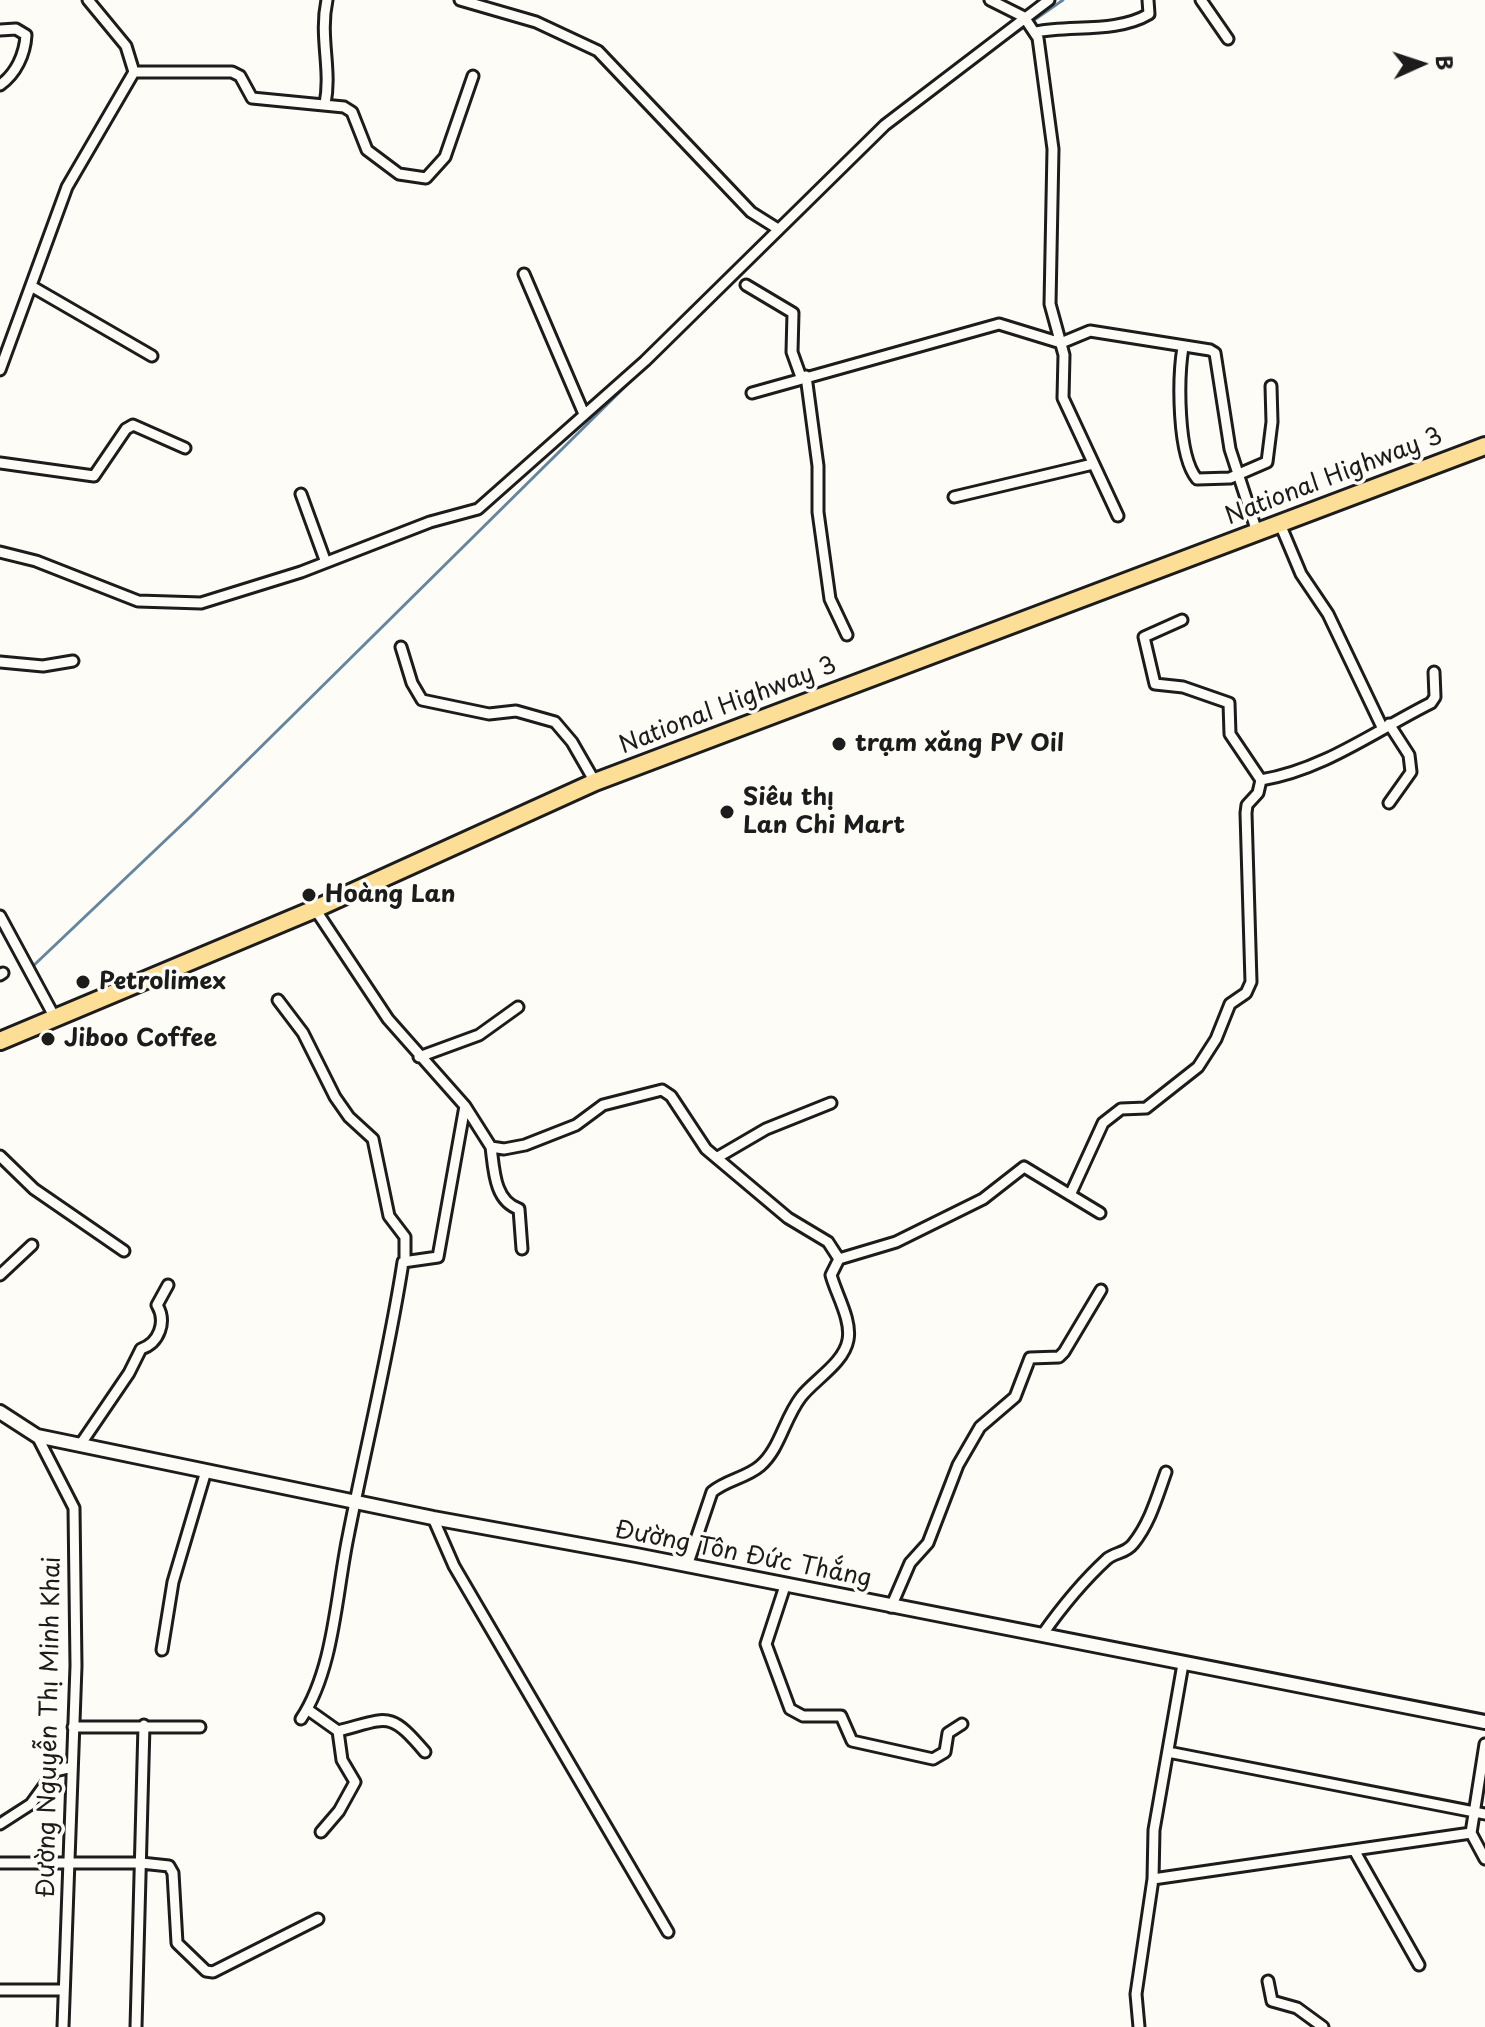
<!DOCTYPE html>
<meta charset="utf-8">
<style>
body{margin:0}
#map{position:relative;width:1485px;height:2027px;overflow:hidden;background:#fdfcf7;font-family:"Playpen Sans",sans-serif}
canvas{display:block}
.north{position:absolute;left:1381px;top:24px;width:80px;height:80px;-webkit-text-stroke:6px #fdfcf7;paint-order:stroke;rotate:87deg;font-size:22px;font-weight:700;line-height:32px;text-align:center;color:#1c1c1c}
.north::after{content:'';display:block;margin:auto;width:28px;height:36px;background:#1c1c1c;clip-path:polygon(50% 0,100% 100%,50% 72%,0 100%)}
</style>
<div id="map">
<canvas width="1485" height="2027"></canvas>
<div class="north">B</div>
</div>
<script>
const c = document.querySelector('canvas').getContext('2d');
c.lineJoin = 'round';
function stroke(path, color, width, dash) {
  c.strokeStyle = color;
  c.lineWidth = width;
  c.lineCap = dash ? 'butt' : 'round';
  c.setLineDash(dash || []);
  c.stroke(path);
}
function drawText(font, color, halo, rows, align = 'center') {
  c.font = font + ' "Playpen Sans",sans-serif';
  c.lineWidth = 7;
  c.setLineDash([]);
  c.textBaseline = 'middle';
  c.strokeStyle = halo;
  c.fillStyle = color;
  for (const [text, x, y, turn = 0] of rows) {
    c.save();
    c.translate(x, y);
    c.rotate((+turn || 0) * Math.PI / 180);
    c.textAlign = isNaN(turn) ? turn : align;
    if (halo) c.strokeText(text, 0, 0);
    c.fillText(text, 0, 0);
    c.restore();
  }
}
stroke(new Path2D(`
 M988 52 1063 0
 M32 967 191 816 647 365`), '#65869e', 3);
const street = new Path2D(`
 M460 0 536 22 598 51 751 212 778 229
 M990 0 1024 17 1038 38 1053 149 1050 304 1064 355 1063 398 1118 516
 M1201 0 1228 39
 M0 30 16 29 26 35C25 54 16 74 0 85
 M1036 32C1071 25 1117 33 1149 14L1148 0
 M134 72H232L240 76 252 98 344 107 352 112 367 150 399 174 426 178 445 157 473 76
 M325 104C332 69 319 37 327 0
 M524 274 584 414
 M746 285 793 313 792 352 801 377
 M31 286 152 356
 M1183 347C1178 378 1177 455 1197 479L1230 478 1267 462 1272 422 1271 386
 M0 370 67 187 134 72 126 46 88 0
 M806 376 818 466V512L830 599 847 635
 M752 393 999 324 1061 343 1090 331 1210 350 1215 353 1230 449 1257 532
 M0 463 94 476 126 429 133 425 185 448
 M301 494 325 560
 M954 497 1093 464
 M1280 524 1301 574 1328 614 1382 727
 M0 552 36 561 138 601 201 603 301 572 430 522 478 509 645 361 885 125 1049 0
 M401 647 412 683 422 700 489 714 516 711 555 722 572 742 595 782
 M0 662 43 666 73 661
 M1389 724 1409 755 1411 772 1389 803
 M1261 780C1323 770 1375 731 1431 703L1435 697 1434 672
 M315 909 388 1019 465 1106 491 1147 504 1149 525 1145 576 1125 603 1105 662 1090 671 1096 706 1149 788 1218 828 1242 839 1259
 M0 916 54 1016
 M0 975 3 973
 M278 1000 303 1033 335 1097 349 1117 373 1139 389 1216 405 1237V1259
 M419 1057 479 1035 518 1007
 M491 1147C494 1169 494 1201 519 1209L522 1249
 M0 1156 34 1189 124 1251
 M718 1157 766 1129 831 1103
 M1070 1195 1103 1123 1121 1109 1146 1108 1198 1067 1216 1039 1230 1004 1246 993 1251 982 1246 813 1247 805 1258 793 1261 780 1230 734 1229 703 1183 687 1155 684 1144 637 1182 620
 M0 1275 32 1245
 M37 1436 74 1508 76 1666 63 2027
 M80 1445 129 1373 141 1349C159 1343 167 1322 157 1305L168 1285
 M433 1518 454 1566 668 1932
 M687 1566 712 1492C726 1480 746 1478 760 1466 780 1449 784 1419 801 1397 814 1380 844 1363 848 1340 852 1320 836 1294 831 1275L839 1259 896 1242 983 1199 1024 1167 1100 1213
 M785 1586 766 1644 790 1709 803 1716H841L852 1741 933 1759 945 1752 948 1733 962 1724
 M891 1607 910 1563 928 1543 958 1465 980 1427 1015 1397 1030 1358 1059 1357 1064 1352 1101 1290
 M1042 1635C1061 1608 1082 1582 1107 1559 1115 1552 1125 1554 1133 1544 1150 1523 1157 1497 1166 1472
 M162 1650 173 1582 206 1471
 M307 1709 338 1731
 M301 1719C334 1669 336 1595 348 1537 366 1445 389 1354 403 1262L438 1257 465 1106
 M73 1727H200
 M338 1731C389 1718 389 1710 425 1752
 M1485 1744 1471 1833 1485 1859
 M1168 1752 1485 1814
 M0 1824 31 1804 55 1771 72 1767
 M321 1832 339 1811 355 1782 342 1760 338 1731
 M1354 1850 1419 1965
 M0 1863H141L169 1866 173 1873 177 1943 206 1971 213 1972 318 1919
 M1153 1879 1471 1833
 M1268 1981 1272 2001 1297 2008 1323 2027
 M0 1990H62
 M136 2027 144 1725
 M1139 2027 1136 1994 1153 1879 1154 1830 1183 1664`);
const secondary = new Path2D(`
 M0 1412 37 1436 433 1518 636 1555 1485 1722`);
const highway = new Path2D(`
 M0 1041 315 909 595 782 1485 446`);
stroke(street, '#1c1c1c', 15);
stroke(secondary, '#1c1c1c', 18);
stroke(highway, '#1c1c1c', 22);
stroke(street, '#fdfcf7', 9);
stroke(secondary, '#fdfcf7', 12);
stroke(highway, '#fcde96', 16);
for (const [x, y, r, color] of [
 [839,744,8,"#1c1c1c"],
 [727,812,8,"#1c1c1c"],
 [309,895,8,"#1c1c1c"],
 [83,982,8,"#1c1c1c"],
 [48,1039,8,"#1c1c1c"]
]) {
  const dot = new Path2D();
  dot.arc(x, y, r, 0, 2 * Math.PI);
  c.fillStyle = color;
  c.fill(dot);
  stroke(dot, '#fdfcf7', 3);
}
drawText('24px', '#1c1c1c', '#fdfcf7', [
 ["National Highway 3",1334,477,-21],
 ["National Highway 3",728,706,-21],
 ["Đường Tôn Đức Thắng",743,1555,11],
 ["Đường Nguyễn Thị Minh Khai",50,1727,-89]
]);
drawText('bold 24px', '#1c1c1c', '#fdfcf7', [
 ["trạm xăng PV Oil",855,744],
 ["Siêu thị",743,798],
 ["Lan Chi Mart",743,826],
 ["Hoàng Lan",325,895],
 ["Petrolimex",99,982],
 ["Jiboo Coffee",64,1039]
], 'left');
</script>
